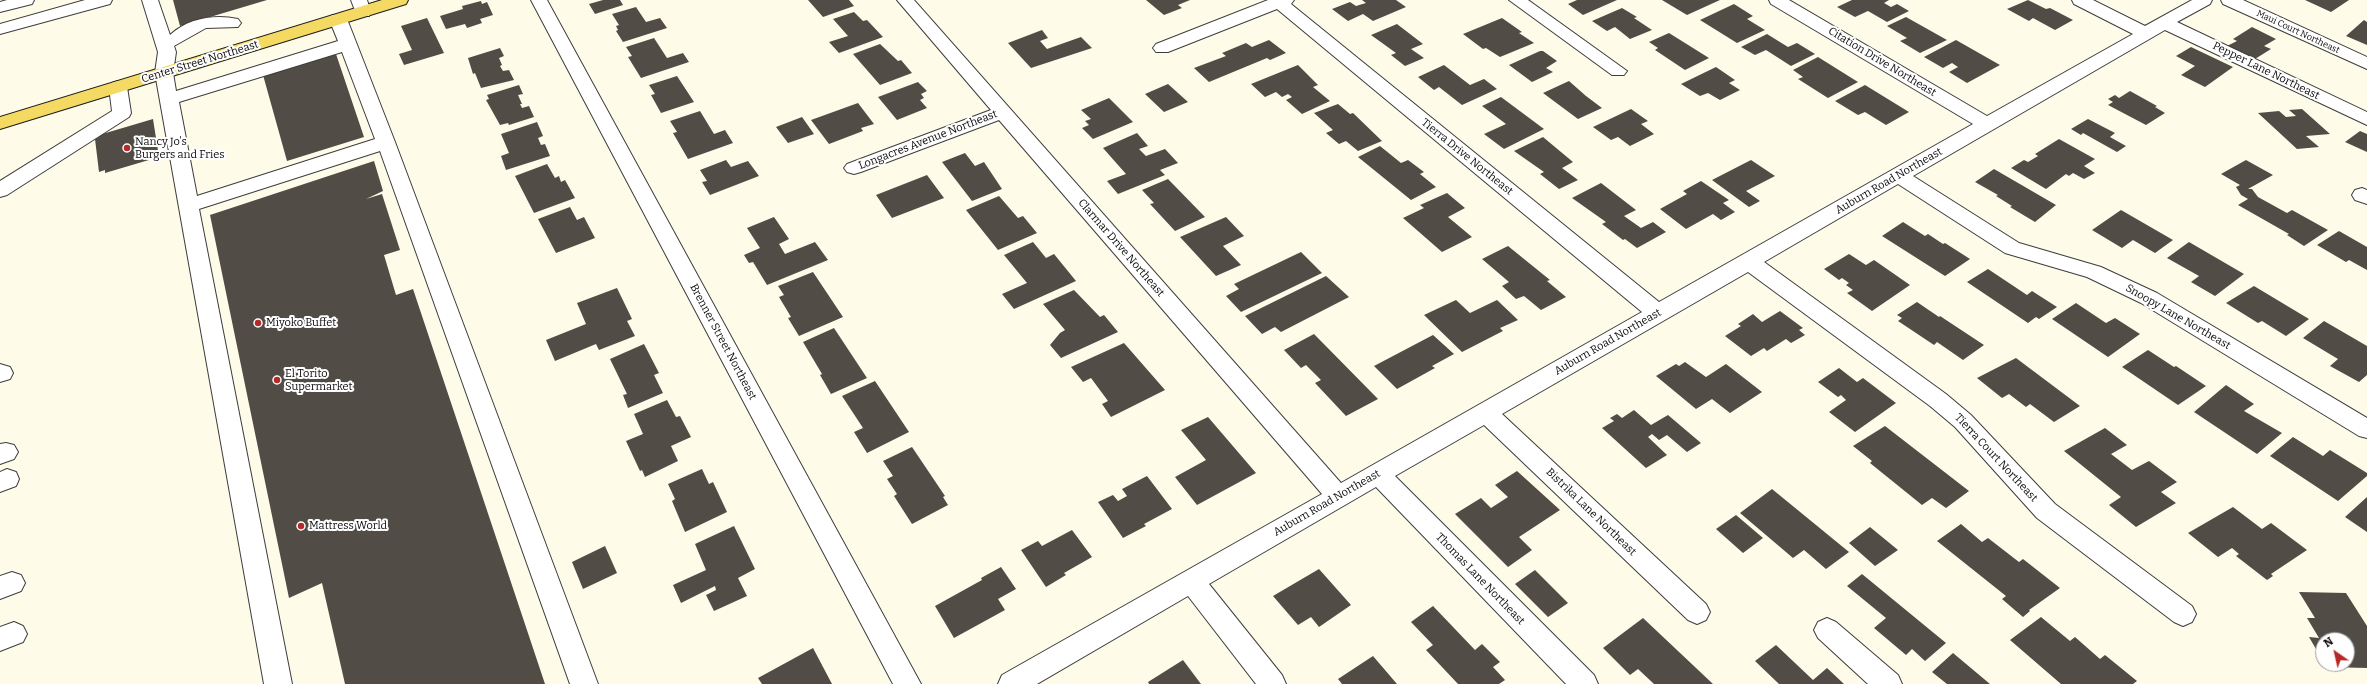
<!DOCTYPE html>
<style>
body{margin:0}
#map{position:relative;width:2367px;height:684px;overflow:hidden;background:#fefbe8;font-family:Bitter,serif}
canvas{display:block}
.north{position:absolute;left:2315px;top:632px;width:40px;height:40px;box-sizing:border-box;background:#fff;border:1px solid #9d9d9d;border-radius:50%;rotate:326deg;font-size:11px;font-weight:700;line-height:16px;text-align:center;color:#0a0a0a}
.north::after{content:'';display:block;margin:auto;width:14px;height:18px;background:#b42a28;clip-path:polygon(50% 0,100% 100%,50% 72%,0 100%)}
</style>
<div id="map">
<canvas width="2367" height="684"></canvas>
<div class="north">N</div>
</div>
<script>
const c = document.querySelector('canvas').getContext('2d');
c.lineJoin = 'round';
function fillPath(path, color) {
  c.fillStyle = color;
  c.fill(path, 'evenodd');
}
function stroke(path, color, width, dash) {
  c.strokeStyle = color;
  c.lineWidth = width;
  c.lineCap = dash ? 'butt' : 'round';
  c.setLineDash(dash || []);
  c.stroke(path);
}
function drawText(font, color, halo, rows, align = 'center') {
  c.font = font + ' Bitter,serif';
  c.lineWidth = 4;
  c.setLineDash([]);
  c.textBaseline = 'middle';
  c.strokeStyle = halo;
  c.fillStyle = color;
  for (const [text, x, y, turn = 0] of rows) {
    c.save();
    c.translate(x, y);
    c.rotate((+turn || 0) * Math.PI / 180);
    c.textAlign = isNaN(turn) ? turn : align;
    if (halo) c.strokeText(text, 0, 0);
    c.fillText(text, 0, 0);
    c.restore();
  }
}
fillPath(new Path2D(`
 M173 0H267L180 26Z
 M603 0H620L623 5 595 14 589 4Z
 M808 0H849L854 6 823 17Z
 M1146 0H1190L1178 5 1182 8 1164 15Z
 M1362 0H1396L1406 7 1373 21 1363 14 1348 21 1332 9 1350 2 1356 6 1366 3Z
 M1577 0H1617L1583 15 1568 4Z
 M1662 0H1720L1687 15Z
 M1852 0H1889L1884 3 1891 7 1897 4 1909 11 1887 22 1868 11 1855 17 1837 7Z
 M2028 0 2046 9 2050 8 2073 20 2055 30 2033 18 2029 21 2007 9Z
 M2305 0H2349L2331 12Z
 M481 1 482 4 487 2 493 15 480 19 482 23 467 28 465 24 446 29 440 16 463 9 462 6Z
 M1734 4 1753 16 1747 19 1765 30 1737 43 1700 20Z
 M636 7 646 22 660 18 667 28 623 42 616 31 618 30 616 26 619 25 612 14Z
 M1622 8 1637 17 1634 18 1652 30 1630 39 1615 27 1607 31 1592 21Z
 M854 12 863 21 867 20 883 37 839 53 829 42 848 36 833 19Z
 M1906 17 1947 40 1920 53 1900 41 1907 38 1887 26Z
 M427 18 444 53 404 65 399 54 412 50 401 26Z
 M1502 18 1522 32 1519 33 1534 43 1500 57 1486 48 1483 49 1463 34Z
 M2364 20 2367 22V45L2346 36Z
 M1397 24 1423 44 1411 49 1424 58 1405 66 1391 55 1396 53 1371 35Z
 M2252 27 2276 39 2264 46 2271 49 2255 59 2227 46 2237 41 2233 39Z
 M1042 30 1048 38 1040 41 1047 49 1081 37 1092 48 1031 68 1008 43Z
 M1669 33 1709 58 1685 70 1655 50 1658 48 1649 42Z
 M1767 34 1788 47 1797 43 1815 54 1791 66 1766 50 1755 55 1741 47Z
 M654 38 667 58 683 53 689 62 641 78 628 57 632 56 626 47Z
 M1269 40 1286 53 1270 60 1267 58 1209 82 1194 68 1226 56 1222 53 1246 43 1252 47Z
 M1956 40 2000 65 1967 83 1949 72 1958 67 1952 63 1943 68 1924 57Z
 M880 44 898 61 901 60 912 73 880 85 853 54Z
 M2191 47 2233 67 2205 87 2181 75 2195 66 2176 56Z
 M500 48 504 56 499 58 502 65 500 66 503 71 509 70 514 80 481 88 475 73 473 74 468 58Z
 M1540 51H1543L1557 61 1546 68 1553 72 1532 82 1509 65Z
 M336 54 364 137 287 161 263 75Z
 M1818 57 1858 82 1828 98 1798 79 1803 77 1793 70Z
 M1298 65 1318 85 1313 87 1330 101 1302 114 1286 100 1292 97 1288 94 1282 97 1276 92 1265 97 1251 84Z
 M1444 65 1470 85 1484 79 1497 89 1462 105 1439 87 1434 90 1418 77Z
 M1716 67 1735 80 1729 83 1740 90 1720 100 1708 93 1700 96 1681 84Z
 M677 76 694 102 661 113 651 95 655 94 649 85Z
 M1569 81 1586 96 1602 108 1578 119 1543 93Z
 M918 82 927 91 921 94 924 98 920 100 927 108 897 120 878 97Z
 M1168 84 1188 102 1164 112 1145 94Z
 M519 85 523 94 518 95 522 104H520L522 108 529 106 534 117 509 125 508 123 500 125 486 100 489 99 487 95Z
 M1865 85 1909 112 1886 125 1865 112 1858 115 1835 101Z
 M2130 91 2157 106 2155 107 2165 113 2146 125 2108 105 2113 102 2108 99 2115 95 2119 98Z
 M1501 97 1544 129 1504 149 1484 134 1506 124 1482 106Z
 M1109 98 1133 122 1093 139 1082 128 1089 125 1085 121 1091 119 1081 110Z
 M858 103 874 124 861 128 863 131 829 144 811 120Z
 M1338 104 1350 114 1353 113 1382 141 1358 151 1346 141 1339 144 1326 133 1333 130 1314 113Z
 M1631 109 1648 121 1641 124 1654 134 1630 146 1618 137 1611 140 1593 127Z
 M2302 109 2330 134 2306 136 2319 147 2297 149 2258 113 2279 111 2286 117 2296 116 2289 110Z
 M700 111 714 134 725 130 733 143 688 159 673 133 677 132 670 121Z
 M802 117 814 134 788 143 776 127Z
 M153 119 159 157 105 173V170L99 172 95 139 99 137V135Z
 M2088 119 2115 133 2110 137 2126 146 2117 152 2083 133 2081 135 2071 129Z
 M537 122 543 136 538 138 541 145 545 144 550 156 506 170 501 156 509 153 501 134Z
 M2360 131 2367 134V152L2345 142Z
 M1137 133 1148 146 1139 149 1146 156 1165 149 1178 163 1160 170 1165 175 1118 194 1107 181 1126 174 1103 148Z
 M1543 137 1573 162 1562 168 1578 180 1559 189 1540 174 1544 172 1514 151Z
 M2059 139 2095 159 2084 166 2095 173 2084 179 2073 173 2069 176 2066 174 2046 189 2011 168 2024 160 2028 162 2038 156 2035 154Z
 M1380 146 1401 163 1408 160 1424 172 1420 174 1436 187 1411 200 1358 157Z
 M965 153 975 166 984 162 1002 189 972 201 942 162Z
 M726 160 731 167 748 161 759 176 710 195 702 182 707 181 700 170Z
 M1751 160 1775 176 1746 191 1760 201 1749 207 1712 180Z
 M2246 160 2273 175 2248 189H2252L2258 197 2287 213 2292 210 2328 230 2304 246 2287 235 2289 234 2238 205 2248 199 2241 195 2236 187 2240 185 2221 174Z
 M374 161 383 191 366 199 382 194 400 250 384 255 396 295 413 289 545 684H345L322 583 289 598 210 215Z
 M547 164 555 178 559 176 561 182 565 180 575 198 534 213 515 176Z
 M1994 169 2056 205 2035 222 2010 207 2012 206 1996 196 1998 195 1975 182Z
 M927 175 944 198 892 218 876 195Z
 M1168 179 1205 217 1175 231 1150 204 1154 203 1142 190Z
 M1701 181 1729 200 1723 203 1735 212 1721 220 1713 214 1686 229 1660 209 1687 194 1683 191Z
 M1601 183 1636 210 1624 216 1641 228 1653 222 1666 232 1637 248 1625 239 1623 240 1602 224 1606 222 1572 198Z
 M1447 193 1465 208 1448 217 1472 237 1442 252 1403 218 1424 208 1420 205Z
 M999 196 1018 218 1023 216 1037 233 998 250 966 210Z
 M570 207 577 220 584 217 595 238 556 253 538 219Z
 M2121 210 2173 240 2155 253 2133 240 2122 248 2092 230Z
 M774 217 789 239 779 244 785 254 815 242 828 260 767 285 753 262 749 263 744 255 760 248 747 228Z
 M1226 217 1244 236 1223 246 1241 265 1216 276 1180 237Z
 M1903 222 1925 236 1928 234 1943 244 1945 243 1970 259 1945 276 1882 236Z
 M2339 231 2367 247V270L2349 260 2346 262 2317 245Z
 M1033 242 1046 258 1054 254 1076 281 1014 309 1002 294 1027 283 1004 255Z
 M2189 242 2244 274 2215 296 2191 282 2199 276 2167 258Z
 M1508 246 1550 280 1547 281 1566 297 1541 310 1524 296 1516 299 1502 286 1509 282 1482 259Z
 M1301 252 1322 273 1241 312 1226 296 1239 289 1234 284Z
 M1849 254 1866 265 1874 260 1910 285 1872 311 1847 293 1853 290 1846 285 1849 283 1842 278 1839 280 1824 269Z
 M1988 269 2027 295 2032 291 2057 307 2039 319 2036 317 2028 323 1967 282Z
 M813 272 843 317 799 336 788 318 791 317 779 297 784 295 778 286Z
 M1326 276 1349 297 1281 332 1275 327 1262 334 1245 316Z
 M2254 286 2309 319 2286 336 2262 321 2258 323 2226 303Z
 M617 288 632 319 627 321 635 336 599 350 596 344 555 361 546 340 586 324 577 303Z
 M1074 290 1100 317 1104 315 1118 332 1061 358 1050 345 1060 333 1065 330 1043 304Z
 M1456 300 1470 313 1497 300 1518 320 1500 328 1503 331 1462 352 1424 315Z
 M1917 302 1939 317 1940 316 1984 345 1963 360 1937 342 1934 345 1898 321 1902 318 1897 315Z
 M2076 303 2106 323 2115 318 2140 334 2108 357 2052 319Z
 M1780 311 1803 328 1799 330 1805 335 1791 343 1786 339 1767 351 1764 348 1751 356 1725 336 1741 326 1738 324 1753 314 1762 322Z
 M2324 321 2367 346V375L2359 382 2330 366 2338 359 2303 338Z
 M834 328 867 378 831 394 820 375 822 374 803 342Z
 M1314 334 1378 399 1346 416 1315 383 1321 380 1306 365 1301 368 1284 350Z
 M1433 335 1454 354 1432 366 1435 368 1397 389 1374 366Z
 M1124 343 1165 390 1111 417 1102 404 1108 401 1091 378 1083 382 1071 367Z
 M644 344 659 373 654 375 663 393 628 408 623 395 627 394 610 359Z
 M2148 350 2174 367 2176 366 2206 386 2178 405 2122 367Z
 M2016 358 2080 406 2054 422 2030 404 2026 407 2009 394 2002 398 1977 378Z
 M1685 362 1706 377 1726 364 1762 392 1730 413 1712 399 1696 409 1656 376 1676 364 1679 366Z
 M1839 368 1857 382 1863 378 1896 403 1855 432 1829 412 1846 400 1841 395 1838 397 1818 382Z
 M875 381 909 432 867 453 854 432 863 428 842 396Z
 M2226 385 2254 404 2244 411 2282 433 2257 454 2194 412Z
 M667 400 676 417 680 416 691 437 671 446 678 461 645 477 642 470 640 471 626 441 643 434 634 414Z
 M1634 410 1651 425 1668 415 1701 443 1687 452 1667 435 1659 440 1652 434 1648 437 1667 455 1646 468 1602 428 1614 421 1610 418 1617 414 1622 418Z
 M1208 417 1256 473 1197 505 1175 477 1206 460 1181 430Z
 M1885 426 1969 491 1946 508 1932 498 1922 505 1870 463 1872 461 1853 446Z
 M2105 428 2127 445 2111 454 2132 470 2149 461 2177 482 2161 492 2176 503 2136 527 2109 505 2121 497 2064 451Z
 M2293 437 2323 456 2330 450 2367 473V476L2338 501 2270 456Z
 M912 447 945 496 943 497 948 505 912 524 894 496 897 494 887 479 893 476 883 461Z
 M702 469 709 484 713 482 727 512 685 532 672 501 675 499 668 484Z
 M1517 471 1560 510 1519 537 1532 550 1508 567 1455 514 1481 498 1491 508 1508 497 1495 485Z
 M1147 476 1172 509 1144 524 1146 526 1123 538 1098 502 1113 495 1118 501 1127 496 1122 489Z
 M1772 489 1849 552 1826 569 1804 550 1793 558 1740 513Z
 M2367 497V532L2345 517Z
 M2233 507 2262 529 2271 523 2307 550 2271 574 2273 576 2267 580 2236 556 2239 554 2232 548 2218 557 2188 533Z
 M1736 515 1763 538 1743 553 1716 529Z
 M1961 524 1982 542 1988 538 2019 562 2023 559 2060 588 2029 610 2030 611 2023 617 2002 599 2006 596 1937 541Z
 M734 526 755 569 738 578 747 596 714 611 706 595 716 590 715 586 681 603 673 585 706 570 695 544Z
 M1870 527 1898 550 1875 566 1849 543Z
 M1072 530 1092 557 1064 573 1066 575 1046 587 1021 550 1038 541 1042 546Z
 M605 546 617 573 583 589 572 562Z
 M1001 567 1016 589 998 599 1005 610 954 638 935 606 982 580 981 578Z
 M1319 569 1351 605 1319 627 1311 617 1298 625 1273 596Z
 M1535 570 1568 603 1548 617 1515 584Z
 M1862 574 1946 643 1925 661 1912 649 1906 655 1874 628 1886 618 1847 586Z
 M2299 592 2346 593 2367 626V668L2327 667 2325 664H2347V640H2323V661L2309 637 2319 638 2307 618H2315Z
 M1433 606 1475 650 1482 644 1500 662 1493 667 1505 680 1499 684H1458L1426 650 1433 645 1411 622Z
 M2041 617 2070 641 2075 637 2100 659 2105 655 2137 681 2133 684H2061L2010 640Z
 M1643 618 1713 684H1654L1638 669 1630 675 1603 648Z
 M1776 645 1813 680 1827 668 1844 684H1779L1755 661Z
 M813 648 832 684H762L758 678Z
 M1953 653 1990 684H1947L1932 672Z
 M1373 656 1397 684H1342L1338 679Z
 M1183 660 1201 684H1149L1148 682Z`), '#524c47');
const minor = new Path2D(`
 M7 0H34L32 4 0 12V2Z
 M85 0H112L110 4 0 34V24Z
 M142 0H158L170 35C188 18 215 14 238 19L241 23 238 27 206 28 174 46 176 52 173 73 176 91 338 41 329 19 332 15H344L347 19 395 142 598 684H570L380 151 199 209 292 684H264L155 73 158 52ZM342 52 375 139 197 196 179 102Z
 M351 0H367L371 12 369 16H357Z
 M531 0H547L921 684H893Z
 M897 0H914L1341 483 1642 312 1277 9 1168 52H1156L1153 48 1156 44 1268 0H1294L1291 4 1659 302 1973 124 1771 4 1769 0H1789L1987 116 2133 34 2074 4 2072 0H2093L2145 26 2192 0H2212L2210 4 2177 22 2367 112V125L2165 30 1913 176 2019 243 2101 267 2157 293 2367 418V438L2359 436 2141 303 2087 277 2005 253 1898 184 1764 262 1946 394 1971 415 2055 504 2192 606 2196 614 2192 622 2183 626 2174 622 2037 518 1955 427 1930 406 1748 272 1502 414 1706 604 1710 612 1706 620 1697 624 1688 620 1484 425 1395 476 1594 675 1598 684H1566L1376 487 1209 584 1282 675 1286 684H1256L1188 596 1037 684H998L1002 675 1322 494 999 120 861 172 854 174 847 172 844 168 847 164 991 110Z
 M1509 0H1528L1627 71 1624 75H1612Z
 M2221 0H2243L2367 57V69L2223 4Z
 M118 81 124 83 127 87 131 113 129 117 7 195 0 197V181L112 111 109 87 112 83Z
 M2362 188 2367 190V204L2355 200 2352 195 2355 190Z
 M0 364 10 367 13 373 10 379 0 382Z
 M6 443 14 445 18 452 14 459 0 464V444Z
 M7 469 16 472 19 479 16 486 0 492V472Z
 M12 572 21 575 25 583 21 591 0 599V576Z
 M1827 618 1836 622 1898 675 1902 684H1868L1818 638 1814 630 1818 622Z
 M14 622 23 626 27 634 23 642 0 651V627Z`);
const major = new Path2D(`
 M382 0H408L406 4 0 129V117Z`);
stroke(minor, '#3d3d3d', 2);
stroke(major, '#1b1b1b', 2);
fillPath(minor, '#fff');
fillPath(major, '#f4da62');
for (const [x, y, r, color] of [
 [127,148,4,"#b42a28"],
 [258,323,4,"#b42a28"],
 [277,380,4,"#b42a28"],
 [301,526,4,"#b42a28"]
]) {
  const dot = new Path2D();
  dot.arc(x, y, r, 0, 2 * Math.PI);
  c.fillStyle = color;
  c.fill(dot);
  stroke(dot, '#fff', 1.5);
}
drawText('9px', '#0a0a0a', '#fff', [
 ["Maui Court Northeast",2298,32,25]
]);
drawText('11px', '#0a0a0a', '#fff', [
 ["Center Street Northeast",200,62,-17],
 ["Citation Drive Northeast",1882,62,31],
 ["Pepper Lane Northeast",2266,71,26],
 ["Longacres Avenue Northeast",928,140,-21],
 ["Tierra Drive Northeast",1467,157,39],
 ["Auburn Road Northeast",1889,181,-30],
 ["Clarmar Drive Northeast",1121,248,49],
 ["Snoopy Lane Northeast",2178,317,30],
 ["Brenner Street Northeast",723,342,62],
 ["Auburn Road Northeast",1608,342,-30],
 ["Tierra Court Northeast",1996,458,47],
 ["Auburn Road Northeast",1327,503,-30],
 ["Bistrika Lane Northeast",1591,512,44],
 ["Thomas Lane Northeast",1480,579,46]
]);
drawText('11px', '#0a0a0a', '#fff', [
 ["Nancy Jo's",135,142],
 ["Burgers and Fries",135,155],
 ["Miyoko Buffet",266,323],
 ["El Torito",285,374],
 ["Supermarket",285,387],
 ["Mattress World",309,526]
], 'left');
</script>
